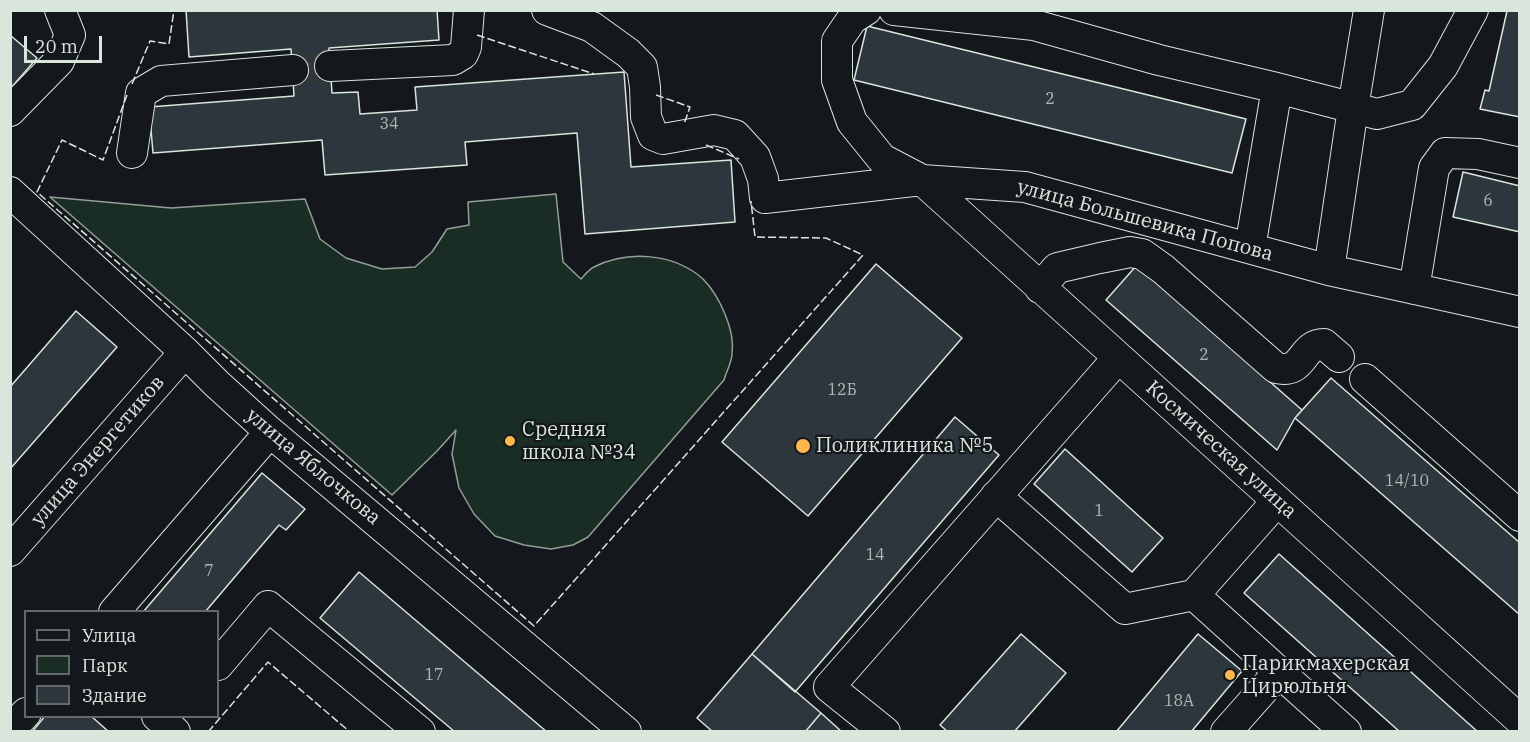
<!DOCTYPE html>
<meta charset="utf-8">
<style>
body{margin:0}
#map{position:relative;width:1530px;height:742px;overflow:hidden;background:#14181c;font-family:"IBM Plex Serif",serif}
canvas{display:block}
.frame{position:absolute;inset:0;border:12px solid #d8e6dc;pointer-events:none}
.legend{position:absolute;left:24px;top:610px;width:195px;height:108px;box-sizing:border-box;background:#14181c;border:2px solid #626a69;margin:0;padding:8px 10px;list-style:none;font-size:18px;color:#d8e6dc}
.legend li{display:flex;align-items:center;gap:12px;height:30px}
.legend b{width:30px;border:2px solid #626a69}
.scale{position:absolute;left:24px;top:36px;width:78px;height:27px;box-sizing:border-box;border:3px solid #d8e6dc;border-top:0;padding-left:8px;font-size:18px;line-height:21px;white-space:nowrap;color:#d8e6dc;-webkit-text-stroke:4px #14181c;paint-order:stroke}
</style>
<div id="map">
<canvas width="1530" height="742"></canvas>
<div class="frame"></div>
<ul class="legend">
<li><b style="height:8px;background:#14181c"></b>Улица</li>
<li><b style="height:16px;background:#1a2d24"></b>Парк</li>
<li><b style="height:16px;background:#2c363c"></b>Здание</li>
</ul>
<div class="scale">20 m</div>
</div>
<script>
const c = document.querySelector('canvas').getContext('2d');
c.lineJoin = 'round';
function fillPath(path, color) {
  c.fillStyle = color;
  c.fill(path, 'evenodd');
}
function stroke(path, color, width, dash) {
  c.strokeStyle = color;
  c.lineWidth = width;
  c.lineCap = dash ? 'butt' : 'round';
  c.setLineDash(dash || []);
  c.stroke(path);
}
function drawText(font, color, halo, rows, align = 'center') {
  c.font = font + ' "IBM Plex Serif",serif';
  c.lineWidth = 4.5;
  c.setLineDash([]);
  c.textBaseline = 'middle';
  c.strokeStyle = halo;
  c.fillStyle = color;
  for (const [text, x, y, turn = 0] of rows) {
    c.save();
    c.translate(x, y);
    c.rotate((+turn || 0) * Math.PI / 180);
    c.textAlign = isNaN(turn) ? turn : align;
    if (halo) c.strokeText(text, 0, 0);
    c.fillText(text, 0, 0);
    c.restore();
  }
}
const green = new Path2D(`
 M556 194 563 262 581 279C585 275 589 269 594 267 628 250 674 253 703 279 712 288 720 302 725 314 730 326 734 340 732 354 732 362 726 372 724 380L588 537 573 545 551 549 524 545 495 536 474 514 459 488 452 454 456 430 437 451 392 495 50 197 171 208 305 199 320 239 346 258 382 269 415 267 432 252 447 229 469 225 468 202Z`);
fillPath(green, '#1a2d24');
stroke(green, '#939e99', 1.5);
const building = new Path2D(`
 M186 10H437L439 40 329 48 332 93 358 92 360 114 417 110 415 87 624 72 631 167 731 160 735 222 585 234 577 133 465 142 467 165 325 175 322 140 153 153 149 107 294 96 291 49 189 57Z
 M1505 10H1520V117L1480 109 1485 90 1489 91 1507 11Z
 M867 26 1246 119 1232 173 854 80Z
 M10 35 37 58 10 89Z
 M1463 172 1520 186V232L1453 217Z
 M876 264 962 338 808 516 722 442Z
 M1137 265 1302 410 1295 418 1277 450 1106 300Z
 M76 311 117 347 10 469V387Z
 M1331 378 1520 543V615L1295 418Z
 M955 417 999 455 795 692 752 654Z
 M1065 449 1163 538 1132 572 1034 484Z
 M262 473 305 509 286 530 279 525 205 612H143Z
 M1279 554 1478 732H1400L1244 593Z
 M359 572 547 732H455L320 618Z
 M1021 634 1066 673 1014 732H948L940 725Z
 M1198 634 1242 671 1191 732H1116Z
 M752 654 821 713 805 732H713L697 718Z
 M821 713 842 732H805Z
 M45 716H91L109 732H32Z`);
fillPath(building, '#2c363c');
stroke(building, '#d8e6dc', 1.5);
stroke(new Path2D(`
 M293 70 330 66`), '#313739', 30, [30, 15]);
const minor = new Path2D(`
 M547 10 592 27 628 53 642 67 645 87 646 117 653 135 663 139 714 130 735 135 755 157 763 179 765 198 922 180 1025 187 1329 270 1520 312
 M866 10 852 19 837 41V80L852 122 882 159 922 180 1520 720
 M894 10 1034 25 1159 60 1277 88 1377 114 1412 105 1443 66 1473 10
 M330 66 453 60 463 54 466 47 469 10
 M10 111 59 61 70 35 60 10
 M132 153 141 93 161 81 293 70
 M10 192 185 352 217 384 270 432 626 732
 M1250 248 1277 88
 M1329 270 1353 108 1369 10
 M1040 288 1057 268 1100 258 1130 252 1142 254 1163 269 1276 368C1305 375 1300 344 1324 344L1339 357
 M1414 289 1434 168 1445 153 1478 154 1520 163
 M1365 379 1520 516
 M996 496 1125 609 1194 595
 M1277 501 1194 595 1279 672
 M10 551 185 352
 M114 612 270 432
 M218 665 268 606 420 732
 M157 716 175 732
 M10 730 26 713
 M885 732 829 687 1118 358
 M1226 732 1279 672 1346 732`);
stroke(minor, '#d8e6dc', 32);
stroke(minor, '#14181c', 30);
stroke(new Path2D(`
 M477 35 594 74
 M132 84 150 41 169 44 174 10
 M127 95 103 160 62 140 37 192 534 626 863 255 826 238 755 237 751 201
 M656 95 690 107 684 124
 M706 145 739 159
 M208 732 268 662 350 732`), '#d8e6dc', 1.5, [8, 3]);
for (const [x, y, r, color] of [
 [510,441,6,"#ffb74d"],
 [803,446,8,"#ffb74d"],
 [1230,675,6,"#ffb74d"]
]) {
  const dot = new Path2D();
  dot.arc(x, y, r, 0, 2 * Math.PI);
  c.fillStyle = color;
  c.fill(dot);
  stroke(dot, '#14181c', 2);
}
drawText('16px', '#adbab4', null, [
 ["2",1050,99],
 ["34",389,124],
 ["6",1488,201],
 ["2",1204,355],
 ["12Б",842,390],
 ["14/10",1407,481],
 ["1",1099,511],
 ["14",875,555],
 ["7",209,571],
 ["17",434,675],
 ["18А",1179,701]
]);
drawText('20px', '#d8e6dc', '#14181c', [
 ["улица Большевика Попова",1145,221,15],
 ["Космическая улица",1221,450,42],
 ["улица Энергетиков",98,451,-49],
 ["улица Яблочкова",313,467,40]
]);
drawText('20px', '#d8e6dc', '#14181c', [
 ["Средняя",522,430],
 ["школа №34",522,453],
 ["Поликлиника №5",816,446],
 ["Парикмахерская",1242,664],
 ["Цирюльня",1242,687]
], 'left');
</script>
